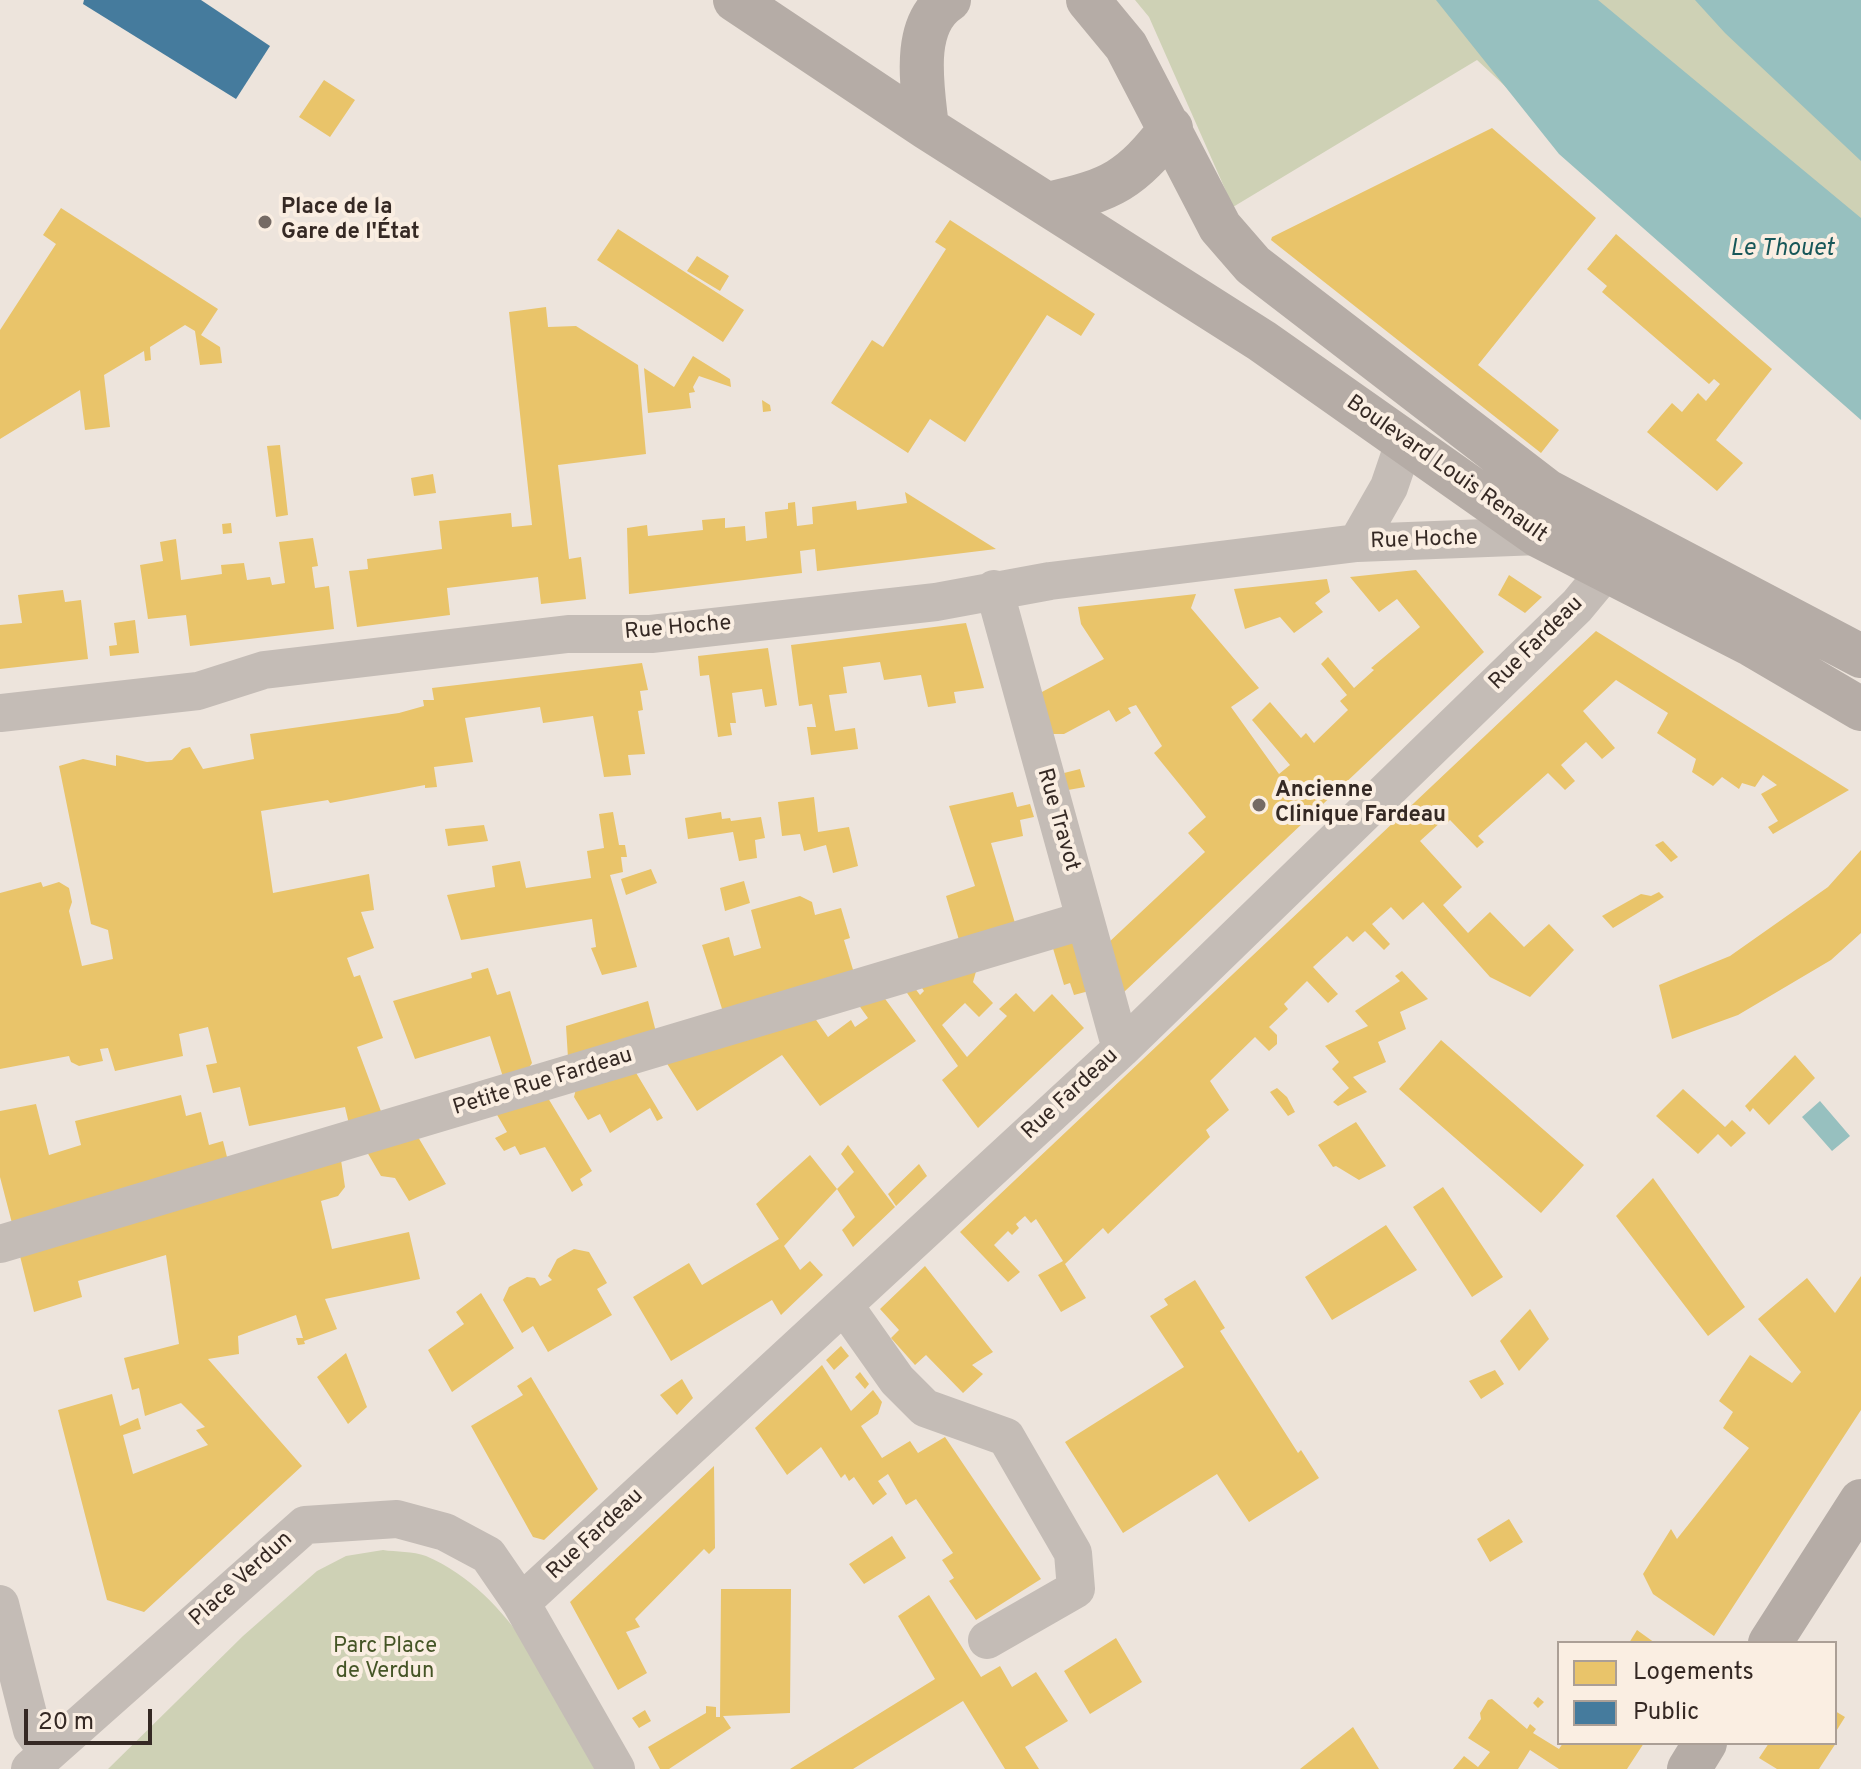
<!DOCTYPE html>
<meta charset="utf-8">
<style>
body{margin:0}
#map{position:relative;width:1861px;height:1769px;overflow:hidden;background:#ede4dc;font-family:Overpass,sans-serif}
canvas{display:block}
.legend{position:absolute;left:1557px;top:1641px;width:280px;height:104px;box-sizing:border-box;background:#faeee2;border:2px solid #ab9f96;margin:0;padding:10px 14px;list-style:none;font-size:24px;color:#352924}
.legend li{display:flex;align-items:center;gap:16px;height:40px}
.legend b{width:40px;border:2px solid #ab9f96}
.scale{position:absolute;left:24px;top:1709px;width:128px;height:36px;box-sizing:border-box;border:4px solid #352924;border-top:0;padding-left:10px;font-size:24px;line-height:28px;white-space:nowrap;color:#352924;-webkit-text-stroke:6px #faeee2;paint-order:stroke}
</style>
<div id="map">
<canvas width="1861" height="1769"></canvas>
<ul class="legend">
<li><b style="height:22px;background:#e9c46a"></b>Logements</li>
<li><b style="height:22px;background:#457b9d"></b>Public</li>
</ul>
<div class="scale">20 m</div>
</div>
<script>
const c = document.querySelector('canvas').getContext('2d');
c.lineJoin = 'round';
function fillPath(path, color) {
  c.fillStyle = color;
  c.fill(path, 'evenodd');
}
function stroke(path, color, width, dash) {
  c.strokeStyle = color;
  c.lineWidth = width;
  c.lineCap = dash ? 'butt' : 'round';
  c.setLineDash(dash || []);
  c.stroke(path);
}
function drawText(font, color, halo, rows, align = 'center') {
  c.font = font + ' Overpass,sans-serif';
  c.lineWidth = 8;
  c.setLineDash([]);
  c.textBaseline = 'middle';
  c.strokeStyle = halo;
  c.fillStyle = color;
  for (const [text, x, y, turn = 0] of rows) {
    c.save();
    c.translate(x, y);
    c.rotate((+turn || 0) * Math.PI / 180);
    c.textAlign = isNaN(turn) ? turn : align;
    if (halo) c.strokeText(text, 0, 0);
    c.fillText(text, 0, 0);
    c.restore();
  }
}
fillPath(new Path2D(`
 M1135 0H1861V418L1477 60 1233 207 1149 17Z
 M383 1550C396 1552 413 1551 426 1556 514 1594 553 1692 600 1769H108L243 1636 317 1571 346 1556Z`), '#ced1b5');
fillPath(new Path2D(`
 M1436 0H1598L1861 218V420L1559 154Z
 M1695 0H1861V161L1725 33Z
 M1820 1101 1850 1136 1832 1151 1802 1117Z`), '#97c0bf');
fillPath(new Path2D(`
 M324 80 355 100 330 137 299 117Z
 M1492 128 1596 218 1478 365 1559 430 1541 453 1271 240 1272 237Z
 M61 208 218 309 201 335 220 347 222 363 200 365 195 331 185 325 150 347 151 360 145 361 144 351 104 375 110 427 85 430 80 390 0 439V330L56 244 43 235Z
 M950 220 1095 314 1081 336 1047 315 965 442 930 419 908 453 831 403 872 340 883 347 946 249 935 242Z
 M618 229 744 310 723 342 597 260Z
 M1616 234 1772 369 1716 440 1743 463 1717 491 1647 432 1672 403 1682 412 1698 393 1706 401 1720 384 1714 379 1709 384 1602 292 1607 286 1587 269Z
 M697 256 729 276 720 291 687 271Z
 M546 307 548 327 576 326 638 365 646 454 558 465 569 559 581 557 586 599 541 604 538 577 447 588 450 615 357 627 349 571 368 569 367 559 442 549 439 521 511 513 512 527 532 525 509 312Z
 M693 356 730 379 731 387 699 376 693 387 695 392 689 393 691 408 648 413 644 368 674 387Z
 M762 400 770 405 771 411 763 412Z
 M280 445 288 515 276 517 267 446Z
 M433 474 436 493 414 496 411 478Z
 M905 492 996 549 817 571 815 549 800 551 802 573 629 594 627 528 647 525 648 536 703 530 702 520 725 518V528L745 526 746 541 767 538 765 512 788 509V503L795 502 797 526 813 524 812 507 856 501 857 510 907 503Z
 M231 523 232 533 223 534 222 524Z
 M313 538 318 566 312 567 315 588 329 586 334 629 190 646 186 615 148 619 140 565 163 561 160 542 176 539 181 580 222 574 221 565 244 563 247 580 270 577 272 585 285 583 279 542Z
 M1416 570 1484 652 1124 992 1107 944 1205 852 1188 833 1206 817 1154 753 1162 746 1136 705 1128 708 1131 713 1116 722 1109 710 1064 734H1051L1040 693 1104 659 1081 624 1078 607 1196 594 1191 608 1259 688 1231 707 1279 774 1290 765 1252 720 1270 702 1301 738 1306 733 1314 743 1348 710 1340 701 1347 695 1321 664 1328 657 1354 688 1374 670 1371 668 1420 627 1397 599 1379 612 1350 577Z
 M1509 575 1542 597 1525 613 1498 595Z
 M1327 579 1330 592 1315 603 1323 612 1294 633 1280 617 1245 629 1234 589Z
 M63 590 65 602 81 600 88 659 0 669V625L22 623 18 595Z
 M135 620 139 653 110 656 109 646 117 645 114 623Z
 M966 623 984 688 954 692 956 703 928 707 921 675 884 680 880 662 843 667 847 693 829 695 835 731 855 728 858 749 811 755 807 727H816L812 704 799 706 791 645Z
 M1596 631 1849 790 1773 834 1768 827 1778 821 1761 794 1777 785 1763 775 1755 787 1742 783 1739 789 1722 777 1713 786 1692 772 1696 759 1657 733 1668 713 1616 680 1583 711 1615 748 1602 759 1586 742 1561 765 1575 781 1565 790 1548 773 1478 836 1484 842 1477 848 1450 820 1446 824 1442 821 1420 841 1462 887 1443 905 1468 933 1490 912 1524 947 1549 924 1574 950 1530 997 1490 977 1423 902 1403 920 1391 907 1372 924 1390 944 1384 950 1365 931 1353 942 1347 936 1313 967 1338 994 1328 1003 1307 981 1284 1004 1288 1009 1269 1027 1277 1035V1044L1269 1051 1255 1037 1210 1081 1229 1110 1206 1130 1210 1137 1108 1234 1103 1228 1065 1264 1086 1298 1061 1312 1038 1275 1063 1261 1036 1219 1031 1223 1025 1216 1016 1224 1019 1228 1012 1235 1008 1231 994 1245 1020 1272 1008 1282 960 1232Z
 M768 648 777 705 765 707 762 689 732 693 736 723H730L732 735 718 737 709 675 700 676 698 656Z
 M642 663 648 690 640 691 643 710 638 711 645 754 628 755 631 775 604 777 593 716 543 723 540 707 465 718 473 762 434 767 437 787 425 788V785L330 803 328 800 261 811 273 893 369 874 374 910 361 912 374 948 347 958 354 977 360 975 383 1038 357 1047 382 1114 349 1124 345 1107 249 1126 240 1087 213 1093 206 1065 217 1063 208 1027 179 1034 183 1056 115 1071 108 1048 100 1049 103 1061 79 1066 71 1062 69 1056 0 1069V893L41 882 43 887 59 882 69 888 72 902 69 911 82 966 113 959 108 930 91 924 59 766 83 759 116 766V755L147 762 172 760 182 749 190 747 203 769 254 759 250 734 399 713 424 706 423 700H434L432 688Z
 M1080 769 1085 787 1068 790 1064 773Z
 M1013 792 1017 807 1030 804 1034 817 1020 820 1023 836 991 843 1015 923 959 940 946 896 975 886 949 806Z
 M814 797 818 832 849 827 858 866 833 873 826 845 804 851 800 834 782 836 778 802Z
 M613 812 619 845H625L627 857H621L623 872 610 875 637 967 602 975 591 948 596 947 592 919 461 940 447 895 495 887 492 866 520 861 526 888 591 878 587 851 604 848 599 814Z
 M721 812 722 819 730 818 731 821 761 817 765 838 755 840 757 858 739 861 733 832 688 839 685 818Z
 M484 825 488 841 448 846 445 829Z
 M1663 841 1678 857 1671 862 1655 845Z
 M1861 850V933L1831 960 1738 1015 1672 1039 1659 985 1730 956 1828 887Z
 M651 869 657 883 626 895 621 879Z
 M744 881 750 903 725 911 720 888Z
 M1659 892 1664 897 1613 928 1602 916 1641 894 1651 896Z
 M800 896 812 902 815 915 841 908 850 938 844 940 854 973 723 1012 702 945 729 937 734 956 761 948 751 910Z
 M1074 938 1089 991 1074 995 1070 983 1064 985 1052 945Z
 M488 968 497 995 510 991 532 1063 528 1069 503 1077 490 1036 415 1059 393 1001 472 978 471 973Z
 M977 968 973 982 993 1003 979 1017 965 1003 942 1025 967 1057 1007 1016 999 1009 1016 993 1034 1012 1052 994 1084 1028 978 1128 942 1080 958 1066 905 990 914 987 920 995 924 991 920 985Z
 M1402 971 1428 999 1400 1012 1406 1029 1378 1042 1386 1062 1353 1077 1367 1092 1338 1106 1333 1102 1349 1088 1332 1069 1339 1062 1325 1046 1368 1026 1355 1011 1400 981 1395 976Z
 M883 996 916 1041 820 1106 782 1055 697 1111 666 1062 814 1017 828 1037 851 1020 855 1027 868 1018 858 1004Z
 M648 1001 656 1032 568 1058 566 1026Z
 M1441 1040 1584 1165 1541 1213 1399 1089Z
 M1795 1055 1815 1078 1769 1125 1753 1108 1750 1112 1745 1106Z
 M635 1071 663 1118 657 1121 650 1108 610 1133 600 1114 588 1120 574 1097 576 1089Z
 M1277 1088 1287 1097 1295 1112 1288 1116 1270 1092Z
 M1683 1089 1725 1127 1732 1120 1746 1133 1731 1147 1718 1134 1698 1154 1656 1116Z
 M181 1095 186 1116 201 1112 209 1145 223 1141 228 1161 13 1227 0 1177V1111L36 1104 49 1155 81 1145 75 1121Z
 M548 1098 592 1171 580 1179 583 1185 572 1192 545 1147 520 1155 515 1146 504 1151 495 1138 507 1132 496 1113Z
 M1356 1122 1386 1166 1359 1180 1336 1166 1333 1167 1318 1145Z
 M418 1137 446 1184 409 1201 395 1178 381 1176 367 1152Z
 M848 1145 895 1207 853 1247 842 1230 855 1217 837 1189 784 1246 800 1270 810 1261 823 1275 781 1315 772 1300 671 1361 633 1297 689 1263 702 1285 779 1239 756 1204 810 1155 837 1189 854 1172 841 1154Z
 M341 1160 345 1187 338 1196 321 1201 332 1249 409 1232 420 1279 325 1299 337 1329 304 1341 305 1344 298 1345 296 1338H303L296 1315 238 1336 239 1354 208 1359 302 1466 144 1612 107 1600 58 1410 112 1394 120 1426 138 1418 141 1429 123 1435 133 1474 208 1445 196 1430 205 1427 181 1403 145 1416 139 1388 132 1390 124 1358 179 1344 166 1255 78 1281 82 1297 34 1312 20 1256Z
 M919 1164 927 1176 896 1206 888 1194Z
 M1653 1178 1745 1307 1708 1336 1616 1216Z
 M1443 1187 1503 1277 1472 1297 1413 1207Z
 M1386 1225 1417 1270 1332 1320 1305 1277Z
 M574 1249 589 1252 607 1283 597 1289 612 1315 548 1352 533 1326 522 1333 503 1300 509 1287 527 1277 535 1278 540 1286 552 1280 548 1276 557 1259Z
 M925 1266 993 1352 972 1365 983 1374 963 1393 926 1355 915 1365 891 1338 899 1330 880 1309Z
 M1861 1276V1410L1714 1636 1653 1594 1643 1574 1671 1529 1677 1539 1749 1448 1723 1428 1733 1412 1719 1401 1750 1355 1792 1383 1801 1372 1758 1319 1807 1278 1835 1313Z
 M1195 1280 1225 1328 1220 1331 1298 1453 1301 1450 1319 1478 1249 1522 1217 1474 1123 1533 1065 1442 1184 1367 1150 1316 1168 1305 1164 1299Z
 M481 1293 514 1348 452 1392 428 1350 464 1324 456 1312Z
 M1530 1309 1549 1339 1519 1371 1500 1341Z
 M841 1346 849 1356 834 1370 826 1360Z
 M346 1353 367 1407 348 1424 317 1377Z
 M822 1365 851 1411 873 1390 882 1402 878 1414 861 1426 882 1458 910 1441 918 1453 945 1437 1041 1579 976 1620 949 1581 954 1578 942 1560 953 1553 916 1499 906 1505 888 1474 878 1481 887 1494 873 1505 854 1477 849 1481 845 1474 841 1478 821 1447 787 1475 755 1428Z
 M1495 1370 1504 1384 1481 1399 1469 1381Z
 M860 1372 869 1384 865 1389 855 1377Z
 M531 1377 598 1489 544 1540 533 1537 471 1426 523 1395 517 1386Z
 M682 1379 693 1398 677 1415 660 1395Z
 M714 1466 715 1548 709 1554 704 1549 635 1619 640 1627 626 1632 647 1673 618 1690 570 1602Z
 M1509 1519 1523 1542 1490 1562 1477 1539Z
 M892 1536 906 1558 864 1584 849 1564Z
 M721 1589H791L790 1713 723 1716 731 1728 669 1769H660L648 1747 706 1713V1706L716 1707V1717H720Z
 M929 1595 981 1677 1000 1666 1012 1687 1036 1672 1068 1721 1025 1747 1039 1769H1005L963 1701 853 1769H790L935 1679 898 1616Z
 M1637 1630 1655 1643H1629Z
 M1116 1638 1142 1682 1090 1714 1064 1671Z
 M1538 1697 1544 1702 1538 1708 1533 1703Z
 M1492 1699 1527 1729 1530 1724 1536 1729 1533 1733 1559 1749 1563 1743H1644L1627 1769H1559L1530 1750 1518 1769H1453L1464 1756 1478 1767 1490 1752 1468 1738 1481 1719 1480 1713 1488 1700Z
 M645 1710 651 1721 639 1728 632 1718Z
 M1835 1711 1845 1717 1835 1733Z
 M1353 1727 1379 1769H1300Z
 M1769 1743H1836L1819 1769H1777L1759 1758Z`), '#e9c46a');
fillPath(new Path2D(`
 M84 0H201L270 46 236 99 83 4Z`), '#457b9d');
stroke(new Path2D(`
 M1357 543 1389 487 1404 443
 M994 589 1121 1049
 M0 713 198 691 264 670 568 634H651L936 602 1050 581 1357 543 1539 536
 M0 1244 1085 920
 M844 1305 897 1380 925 1408 1006 1437 1073 1553 1076 1589 987 1640
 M521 1603 1121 1049 1577 606 1606 571
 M0 1604 32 1730 48 1752
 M30 1769 305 1525 397 1519 445 1532 488 1555 521 1603 616 1769`), '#c4bcb6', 38);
stroke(new Path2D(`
 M735 0 927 128 1262 341 1539 536 1752 645 1861 709
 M1088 0 1126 46 1220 227 1253 265 1547 491 1861 656
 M927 128C923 89 910 25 949 0
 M1048 204C1112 190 1131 180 1171 128
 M1770 1643 1861 1501
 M1689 1769 1705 1743`), '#b5aca6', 44);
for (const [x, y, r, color] of [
 [265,222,8,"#756a64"],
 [1259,805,8,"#756a64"]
]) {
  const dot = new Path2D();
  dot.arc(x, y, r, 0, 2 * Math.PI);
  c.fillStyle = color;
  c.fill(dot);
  stroke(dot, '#faeee2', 3);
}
drawText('bold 22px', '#352924', '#faeee2', [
 ["Place de la",281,209],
 ["Gare de l'État",281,234],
 ["Ancienne",1275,792],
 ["Clinique Fardeau",1275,817]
], 'left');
drawText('22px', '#352924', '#faeee2', [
 ["Boulevard Louis Renault",1446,470,35],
 ["Rue Hoche",1424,541,-2],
 ["Rue Hoche",678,629,-5],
 ["Rue Fardeau",1537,644,-45],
 ["Rue Travot",1057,820,74],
 ["Petite Rue Fardeau",543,1083,-17],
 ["Rue Fardeau",1071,1095,-43],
 ["Rue Fardeau",596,1535,-43],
 ["Place Verdun",242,1580,-42]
]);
drawText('22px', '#455526', '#faeee2', [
 ["Parc Place",385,1648],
 ["de Verdun",385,1673]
]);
drawText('italic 24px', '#175759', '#faeee2', [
 ["Le Thouet",1782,250]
]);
</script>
